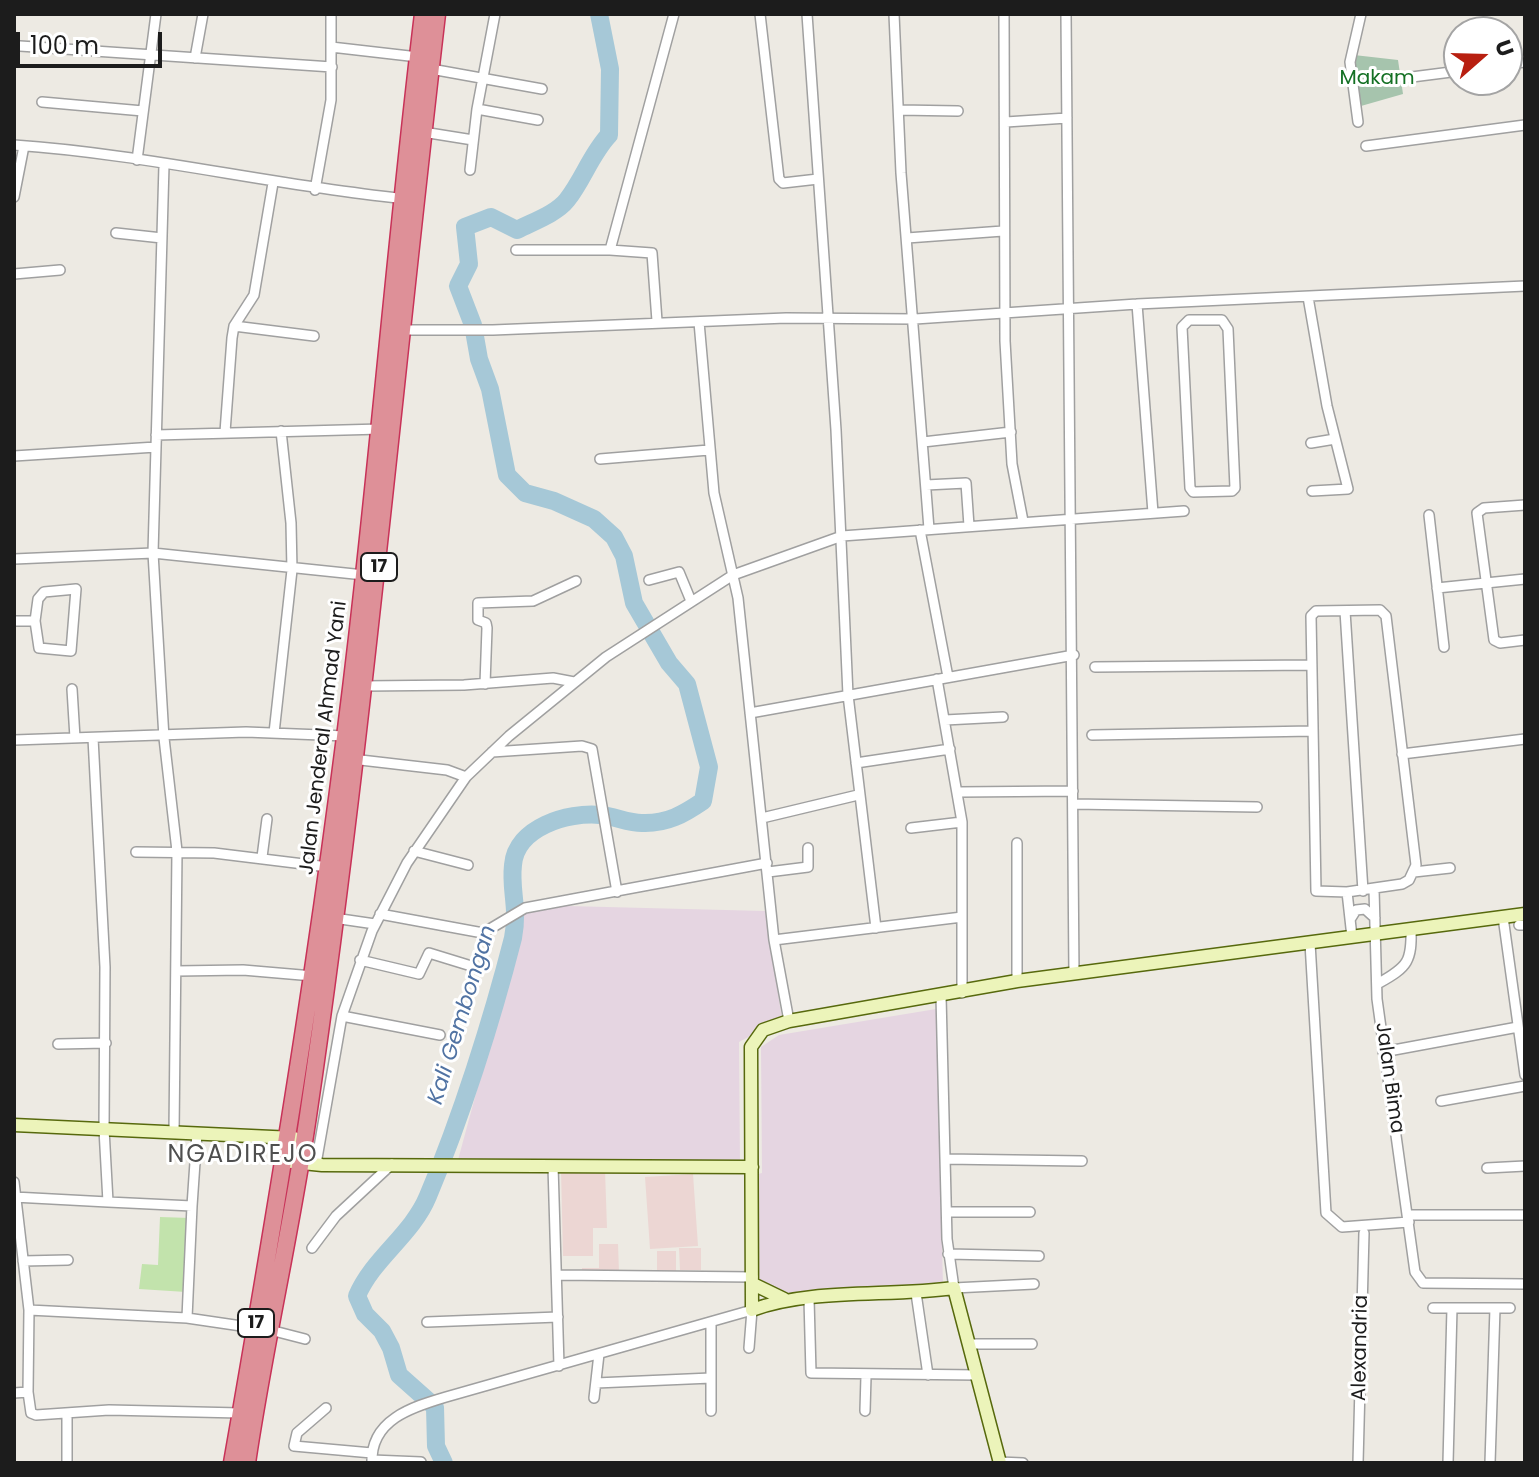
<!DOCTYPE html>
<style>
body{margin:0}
#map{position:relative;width:1539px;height:1477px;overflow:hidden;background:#edeae3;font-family:Poppins,sans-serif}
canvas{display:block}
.frame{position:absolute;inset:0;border:16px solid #1c1c1c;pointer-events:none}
.north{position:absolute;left:1443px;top:16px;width:80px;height:80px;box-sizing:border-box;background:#fff;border:2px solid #a4a4a4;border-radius:50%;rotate:70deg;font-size:22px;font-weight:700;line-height:32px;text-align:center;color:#1c1c1c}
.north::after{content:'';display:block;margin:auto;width:28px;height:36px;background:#b81f10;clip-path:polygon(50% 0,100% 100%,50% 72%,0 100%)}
.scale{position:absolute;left:16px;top:32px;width:146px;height:36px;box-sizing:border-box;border:4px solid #1c1c1c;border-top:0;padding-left:10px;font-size:24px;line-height:28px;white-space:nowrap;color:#1c1c1c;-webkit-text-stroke:6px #fff;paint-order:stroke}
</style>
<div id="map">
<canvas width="1539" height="1477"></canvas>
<div class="frame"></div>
<div class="north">U</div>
<div class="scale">100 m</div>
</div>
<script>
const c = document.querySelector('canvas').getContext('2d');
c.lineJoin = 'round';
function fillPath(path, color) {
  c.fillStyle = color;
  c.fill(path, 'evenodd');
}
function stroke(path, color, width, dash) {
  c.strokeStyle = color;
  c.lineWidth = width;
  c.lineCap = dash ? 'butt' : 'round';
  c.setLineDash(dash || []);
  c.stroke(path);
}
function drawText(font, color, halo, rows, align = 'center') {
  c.font = font + ' Poppins,sans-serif';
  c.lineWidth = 6;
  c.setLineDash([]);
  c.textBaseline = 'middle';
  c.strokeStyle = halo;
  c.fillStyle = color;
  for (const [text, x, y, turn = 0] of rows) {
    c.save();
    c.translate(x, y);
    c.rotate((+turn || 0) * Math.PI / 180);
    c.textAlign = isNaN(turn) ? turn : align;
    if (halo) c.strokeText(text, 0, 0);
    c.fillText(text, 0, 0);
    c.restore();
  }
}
fillPath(new Path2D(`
 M605 1170 607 1228H593V1256H563L561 1171Z
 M693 1174 698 1246 650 1249 645 1177Z
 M599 1244H618L619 1272H582V1268H599Z
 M679 1248H701V1270H680Z
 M657 1251H676V1271L657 1272Z`), '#ecd6d3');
fillPath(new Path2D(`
 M527 905 765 911 782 1019 739 1042 740 1165 458 1160Z
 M936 1009 943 1286 778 1298 756 1281 754 1175 762 1173 761 1047 779 1035Z`), '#e5d5e1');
fillPath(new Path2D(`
 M160 1217 190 1218 186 1292 139 1289 142 1264 158 1265Z`), '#c2e3ac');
fillPath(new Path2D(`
 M1354 55 1398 60 1403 94 1361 106Z`), '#a6c4ad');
stroke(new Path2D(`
 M444 1463 436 1446 435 1407 399 1375 391 1348 382 1331 365 1314 357 1296C373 1258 412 1235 428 1196 461 1118 492 1020 513 938 519 907 510 891 513 865 516 827 568 812 600 815 614 816 628 823 642 823 667 824 684 814 703 801L709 767 687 684 669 663 634 603 624 556 614 537 594 519 554 501 525 493 507 475 490 389 479 359 473 325 458 286 469 264 465 227 491 217 517 230C532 222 556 214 567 200 583 180 591 154 609 135L610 69 599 14`), '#a6c8d7', 18);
const street = new Path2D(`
 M495 14 477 109 538 120
 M760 14 779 179 783 183 818 179
 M807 14 836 430 848 695 876 928
 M894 14 901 173 929 529
 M1004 14 1005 341 1012 464 1023 521
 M1066 14 1074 974
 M20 46 332 67
 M331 47 418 57
 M195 58 203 14
 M1507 64 1525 62
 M431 69 542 89
 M1404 78 1459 71
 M42 102 143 111
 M899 110 958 111
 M1006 122 1067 118
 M1358 122 1350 62 1361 14
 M423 132 473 140
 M14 145C146 154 275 186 407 199
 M1366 146 1525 125
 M137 160 156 14
 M164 165 153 553 164 738 177 851 174 1132
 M470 170 477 109
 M315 190 331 100V14
 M14 197 24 146
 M116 233 162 238
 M907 238 1003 231
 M516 250H610
 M14 274 60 270
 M1308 297 1327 406 1348 489 1312 491
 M1137 304 1153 513
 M1189 320H1222L1228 329 1235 488 1232 491 1193 492 1190 488 1182 327Z
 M657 321 652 253 610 250 674 14
 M699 322 714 493 738 598 774 940 789 1021
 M234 326 314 336
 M401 330H493L786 318 915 319 1137 304 1525 286
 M225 432 232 338 234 326 254 295 273 183
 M156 435 381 429
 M923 442 1011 432
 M1311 443 1335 439
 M14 456 156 447
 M600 459 709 450
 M926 485 966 483 969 526
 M1525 505 1484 508 1477 513 1494 640 1500 643 1525 640
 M1429 515 1444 647
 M920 530 948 677
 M14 559 153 553 364 575
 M649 580 679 572 691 601
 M1437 588 1525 579
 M1380 610 1386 616 1416 865 1409 880 1402 884 1347 892 1316 891 1311 616 1316 611Z
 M1345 611 1363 891
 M14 621H35L38 599 44 592 76 589 71 651 39 648 35 621
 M1095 667 1311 665
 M937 679 962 822V993
 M485 684 487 628 486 623 478 620V603L533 601 576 581
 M364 686 464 685 553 678 574 682
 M72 689 75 738
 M750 713 1074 655
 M945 720 1003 717
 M274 733 292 570 291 523 281 431
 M1092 735 1312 731
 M14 740 246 732 346 736
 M492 752 582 746 592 749 617 892
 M1402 754 1525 739
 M352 759 447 770 466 777
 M856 763 950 749
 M959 792 1073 791
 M1073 804 1257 807
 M762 818 858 795
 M911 828 962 822
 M1017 843V981
 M414 851 468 865
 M136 852 214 853 328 867
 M262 857 267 819
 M768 872 808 867V848
 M1414 872 1450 868
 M1374 889 1377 999 1415 1272 1423 1283 1525 1284
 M1347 892 1352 937
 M380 914 483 933 525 908 767 863
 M1503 917 1525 1075
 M334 918 375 924
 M1351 918 1356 910 1365 909 1375 918
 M1519 925H1525
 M774 940 962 917
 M1310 943 1326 1213 1342 1227 1409 1222
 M360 960 419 974 429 953 468 965
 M177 971 243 970 313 976
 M1379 983C1408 967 1412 961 1411 928
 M941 996 947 1239 954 1288 1034 1284
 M342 1016 440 1035
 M58 1044 106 1043
 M1383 1052 1518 1027
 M1441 1101 1525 1086
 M945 1159 1082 1161
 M316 1164 342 1016 372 931 407 863 466 777 509 736 606 657 733 575 842 536 1184 511
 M553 1166 559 1366
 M1487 1168 1525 1166
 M14 1182 29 1310 28 1392
 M14 1197 108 1202 104 1129 105 967 93 738
 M108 1202 192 1206 187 1318 255 1328
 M192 1206 197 1133
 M947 1212H1030
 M1408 1215H1525
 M312 1248 336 1216 392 1164
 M948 1254 1039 1256
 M23 1261 68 1260
 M557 1275 753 1277
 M916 1293 928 1375
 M809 1299 811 1373 977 1375
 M1433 1308H1510
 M29 1310 187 1318
 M427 1322 558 1317
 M711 1322V1411
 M270 1330 305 1339
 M971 1344H1032
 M596 1383 711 1378
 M14 1393 28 1392 31 1413 36 1415 109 1410 240 1413
 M594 1398 599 1354
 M326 1408 297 1433 294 1446 372 1453
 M865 1411 866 1376
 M67 1413V1463
 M372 1460 421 1462
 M999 1462 1023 1463
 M372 1463C370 1420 412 1407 446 1397L752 1310 749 1348
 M1358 1463 1364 1233
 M1448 1463 1452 1308
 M1490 1463 1495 1308`);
const secondary = new Path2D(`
 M14 1125 294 1138
 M283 1161 322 1165 752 1167
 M753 1284 784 1299
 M1000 1463 954 1288C889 1297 811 1288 752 1310L751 1047 763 1030 789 1021 1017 981 1525 914`);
const highway = new Path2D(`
 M232 1463C283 1171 331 879 363 584 384 394 400 204 423 14
 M247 1463C264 1347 291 1232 308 1116 362 750 394 381 437 14`);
stroke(street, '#a0a0a0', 12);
stroke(secondary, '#57690d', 15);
stroke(highway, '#c83258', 19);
stroke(street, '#fff', 9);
stroke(secondary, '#ecf4ba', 12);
stroke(highway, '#de9098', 16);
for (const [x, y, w] of [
 [379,567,36],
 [256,1323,36]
]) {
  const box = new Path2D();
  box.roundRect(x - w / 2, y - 14, w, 28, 6);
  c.fillStyle = '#fff';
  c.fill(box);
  stroke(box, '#1c1c1c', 2);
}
drawText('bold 18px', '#1c1c1c', null, [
 ["17",379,567],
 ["17",256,1323]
]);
drawText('20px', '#147024', '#fff', [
 ["Makam",1377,79]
]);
drawText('20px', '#1c1c1c', '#fff', [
 ["Jalan Jenderal Ahmad Yani",324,738,-83],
 ["Jalan Bima",1389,1078,82],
 ["Alexandria",1361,1348,-89]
]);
drawText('italic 22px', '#5173a3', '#fff', [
 ["Kali Gembongan",463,1015,-73]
]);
c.letterSpacing = '2px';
drawText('24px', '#4f4f4f', '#fff', [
 ["NGADIREJO",243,1156]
]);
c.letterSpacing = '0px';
</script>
